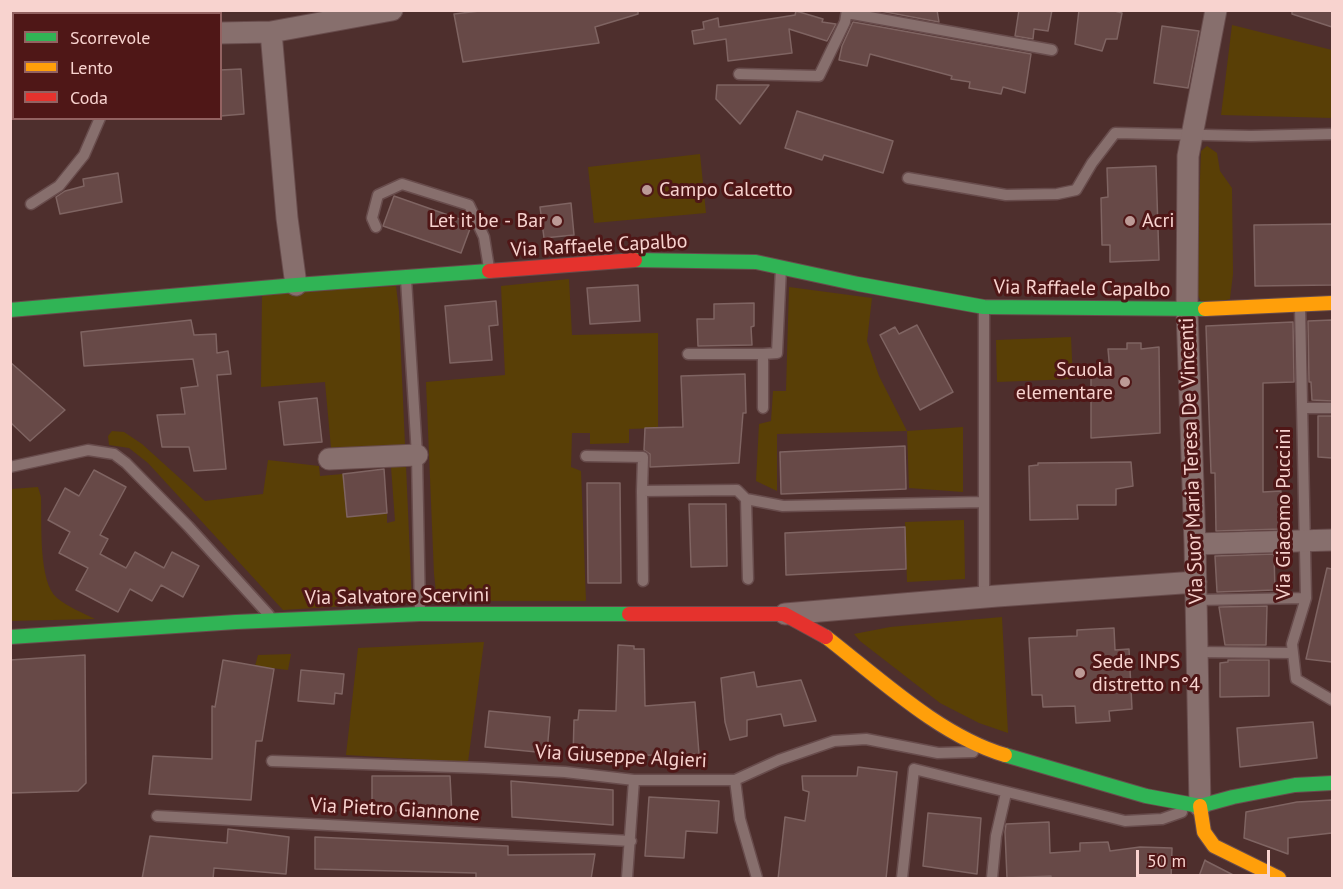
<!DOCTYPE html>
<meta charset="utf-8">
<style>
body{margin:0}
#map{position:relative;width:1343px;height:889px;overflow:hidden;background:#4e2f2d;font-family:"PT Sans",sans-serif}
canvas{display:block}
.frame{position:absolute;inset:0;border:12px solid #f8d3cf;pointer-events:none}
.legend{position:absolute;left:12px;top:12px;width:210px;height:108px;box-sizing:border-box;background:#4f1717;border:2px solid #936261;margin:0;padding:8px 10px;list-style:none;font-size:18px;color:#f8d3cf}
.legend li{display:flex;align-items:center;gap:12px;height:30px}
.legend b{width:30px;border:2px solid #936261}
.scale{position:absolute;left:1136px;top:850px;width:134px;height:27px;box-sizing:border-box;border:3px solid #f8d3cf;border-top:0;padding-left:8px;font-size:18px;line-height:21px;white-space:nowrap;color:#f8d3cf;-webkit-text-stroke:4px #4f1717;paint-order:stroke}
</style>
<div id="map">
<canvas width="1343" height="889"></canvas>
<div class="frame"></div>
<ul class="legend">
<li><b style="height:8px;background:#30b455"></b>Scorrevole</li>
<li><b style="height:8px;background:#ff9f0a"></b>Lento</li>
<li><b style="height:8px;background:#e5322d"></b>Coda</li>
</ul>
<div class="scale">50 m</div>
</div>
<script>
const c = document.querySelector('canvas').getContext('2d');
c.lineJoin = 'round';
function fillPath(path, color) {
  c.fillStyle = color;
  c.fill(path, 'evenodd');
}
function stroke(path, color, width, dash) {
  c.strokeStyle = color;
  c.lineWidth = width;
  c.lineCap = dash ? 'butt' : 'round';
  c.setLineDash(dash || []);
  c.stroke(path);
}
function drawText(font, color, halo, rows, align = 'center') {
  c.font = font + ' "PT Sans",sans-serif';
  c.lineWidth = 6;
  c.setLineDash([]);
  c.textBaseline = 'middle';
  c.strokeStyle = halo;
  c.fillStyle = color;
  for (const [text, x, y, turn = 0] of rows) {
    c.save();
    c.translate(x, y);
    c.rotate((+turn || 0) * Math.PI / 180);
    c.textAlign = isNaN(turn) ? turn : align;
    if (halo) c.strokeText(text, 0, 0);
    c.fillText(text, 0, 0);
    c.restore();
  }
}
fillPath(new Path2D(`
 M1232 25 1332 50V118L1221 115Z
 M1207 146 1217 153 1220 171 1232 188 1233 274 1230 299 1203 306 1196 291 1201 151Z
 M700 154 706 213 594 223 588 167Z
 M569 279 572 335 658 333V428L629 429V443L590 444V433H572L571 467 581 471 586 601H437L434 574 426 382 505 375 501 286Z
 M396 286 399 311 405 445 331 448 325 382 261 387 262 295Z
 M789 287 872 298 867 341 879 376 907 431 963 427V492L909 488 907 431 777 434V491L756 481 759 424 771 421 773 391H786Z
 M1071 337 1073 379 997 382 996 340Z
 M112 431 124 432 142 444 205 501 263 494 268 460 319 466 320 476 343 474 347 517 387 513V523L395 521 391 467 406 466 412 602 283 610 148 463 129 448 109 445 108 436Z
 M38 487 41 497C42 522 38 582 57 598 68 607 83 613 95 619L11 621V489Z
 M964 520 965 579 907 582 905 522Z
 M1002 617 1008 733 979 723 940 703 860 641 854 634 890 627Z
 M484 642 468 762 346 755 358 648Z
 M291 654 288 670 255 666 258 655Z`), '#593f06');
const building = new Path2D(`
 M488 10H638V14L595 27 599 43 463 62 454 14Z
 M875 10H937L939 22Z
 M1019 10H1052L1048 31 1034 29 1033 39 1015 36Z
 M1079 10H1111L1122 13 1117 39H1106L1102 51 1075 44Z
 M1292 10H1332V27L1292 14Z
 M796 11 823 19 822 22 836 24 827 41 789 29 792 53 728 61 726 39 694 44 692 31 704 29 703 22 718 18 719 27 795 15Z
 M853 22 1031 54 1025 93 1003 87 1001 94 969 88 970 82 951 79 952 76 870 54 867 66 839 60 842 46Z
 M1162 26 1199 31 1188 88 1154 83Z
 M241 69 244 114 220 116V70Z
 M717 85H769L740 124 716 99Z
 M797 111 893 141 883 173 824 155 822 160 785 148Z
 M1156 166 1159 260 1110 262V245H1102L1101 198 1108 197 1107 168Z
 M118 173 122 202 60 214 56 197 65 191 84 186 83 179Z
 M394 196 468 222 471 226 461 253 383 226Z
 M571 203 574 235 544 238 540 207Z
 M1332 224V285L1255 286 1254 225Z
 M638 285 640 321 590 324 587 288Z
 M496 301 498 325 489 326 492 360 450 363 445 306Z
 M754 303V326L751 327 752 345 698 346 697 319H714V304Z
 M191 320 194 335 216 334 217 353 228 351 231 374 217 375 226 469 194 471 189 447H162L157 415 185 414 181 388 198 386 193 359 84 366 81 332Z
 M1332 320V401L1312 400 1311 382H1309L1308 321Z
 M1293 322 1294 382 1263 383V492L1281 491V529L1216 531 1215 473H1211L1206 326Z
 M917 325 953 392 920 410 880 335 895 327 899 334Z
 M1127 343H1141V349L1159 347 1160 433 1091 438V370L1110 372 1108 349H1127Z
 M10 362 65 410 30 441 10 422Z
 M745 374 746 413H743L739 463 650 467V454L644 450 645 428 683 427 681 376Z
 M317 398 322 442 284 445 279 402Z
 M1332 416V458L1318 457V416Z
 M905 446 906 489 781 494 780 452Z
 M1131 462 1133 486 1116 489V505H1077L1078 519 1030 520 1029 466 1038 465V463Z
 M384 469 387 513 347 517 343 474Z
 M94 470 126 487 100 535 108 539 100 554 126 568 135 552 164 568 172 552 199 566 183 597 161 585 152 601 130 589 118 612 76 590 88 568 59 553 70 532 48 520 65 488 79 496Z
 M587 483H620L621 583H588Z
 M689 504H726L727 566 691 567Z
 M905 527 906 569 786 575 785 533Z
 M1274 554 1275 590 1217 592 1215 556Z
 M1327 568 1332 569V662L1306 659Z
 M1267 606 1266 645H1225L1219 607Z
 M1114 628 1115 650 1129 649 1132 709 1109 711 1110 721 1076 723 1075 706 1043 707 1042 695H1032L1029 638 1077 636V630Z
 M618 645 634 646V649H644L645 706 695 702 699 754 613 756V759L573 758 574 720H578L579 710 616 711Z
 M85 655 86 783 78 791 10 793V660Z
 M223 660 274 669 262 741H256L251 800 149 794 153 756 212 759V706L215 707Z
 M1228 660H1269V696L1220 697V663L1228 662Z
 M301 670 344 674 342 694 335 693 334 704 298 701Z
 M754 672 757 687 801 680 816 721 784 726 781 714 747 720V736L730 740 725 722 721 678Z
 M489 711 550 717 547 753 485 747Z
 M1313 722 1317 758 1240 767 1237 728Z
 M858 767 897 772 886 879H778L785 817 805 821 809 792 803 790 802 776H857Z
 M372 776H450L452 815 372 809Z
 M511 781 613 790V825L512 817Z
 M649 797 719 801 717 833 686 831 684 858 645 856Z
 M1332 800V833L1288 838V854L1244 838 1246 812 1297 802Z
 M928 813 981 818 977 874 923 866Z
 M1049 822 1050 853 1080 851V843L1108 842 1110 851 1140 847 1172 848 1171 879H1051V876L1007 878 1005 832 1006 824Z
 M228 829 289 837 286 874 214 868 213 879H142L150 836 227 843Z
 M315 837 508 846V855L595 854 591 879H476V873L315 869Z
 M1205 860 1206 861 1241 879H1198Z`);
fillPath(building, '#674947');
stroke(building, '#7f6462', 1.5);
const lane = new Path2D(`
 M847 13 1052 50
 M739 74 819 76 845 22 847 10
 M10 106H14
 M908 178 1006 195 1057 194 1076 190 1092 163 1115 133 1251 136 1332 134
 M31 204 59 186 84 155 100 118
 M376 227 372 218 378 195 402 184 469 205 484 237 489 268
 M406 279 417 455 420 614
 M1300 307 1306 598 1292 644 1296 679 1332 700
 M984 309V597
 M688 354H763
 M763 408V354L777 353 781 268
 M1302 408H1332
 M586 456 643 457 642 491
 M10 467 88 450 114 454 126 463 188 526 269 615
 M746 499 748 579
 M643 581 642 491 737 490 746 499 783 506 983 502
 M1196 600 1306 598
 M1196 652 1293 653
 M272 761 484 768 565 772 634 780H735L779 760 834 741 866 739 938 753 973 752
 M735 780 740 819 757 878
 M157 816 631 841
 M627 878 634 780
 M902 878 914 769 1125 821 1162 819 1182 812
 M992 878 996 836 1006 793`);
const street = new Path2D(`
 M271 32 287 218 296 285
 M220 33 271 32 392 10
 M10 43H14
 M329 459 417 455
 M1195 544 1332 540
 M785 614 997 596 1196 582
 M1200 806 1195 544 1187 310 1188 156 1216 10`);
const fast = new Path2D(`
 M635 260 756 262 858 284 984 307 1205 309
 M10 310 296 285 489 271
 M10 637 236 622 420 614H629
 M1005 755 1146 796 1200 806 1233 797 1295 785 1332 783`);
const slow = new Path2D(`
 M1205 309 1332 303
 M826 637C879 678 940 736 1005 755
 M1200 806 1204 832 1214 846 1279 878`);
const jam = new Path2D(`
 M489 271 635 260
 M629 614H784L826 637`);
stroke(lane, '#684c4c', 13);
stroke(street, '#684c4c', 23);
stroke(fast, '#684c4c', 16);
stroke(slow, '#684c4c', 16);
stroke(jam, '#684c4c', 16);
stroke(lane, '#876f6d', 10);
stroke(street, '#876f6d', 21);
stroke(fast, '#30b455', 14);
stroke(slow, '#ff9f0a', 14);
stroke(jam, '#e5322d', 14);
for (const [x, y, r, color] of [
 [647,190,6,"#bc9a96"],
 [557,221,6,"#bc9a96"],
 [1130,221,6,"#bc9a96"],
 [1125,382,6,"#bc9a96"],
 [1080,673,6,"#bc9a96"]
]) {
  const dot = new Path2D();
  dot.arc(x, y, r, 0, 2 * Math.PI);
  c.fillStyle = color;
  c.fill(dot);
  stroke(dot, '#4f1717', 2);
}
drawText('20px', '#f8d3cf', '#4f1717', [
 ["Campo Calcetto",659,190],
 ["Let it be - Bar",545,221,"right"],
 ["Acri",1142,221],
 ["Scuola",1113,370,"right"],
 ["elementare",1113,393,"right"],
 ["Sede INPS",1092,662],
 ["distretto n°4",1092,685]
], 'left');
drawText('20px', '#f8d3cf', '#4f1717', [
 ["Via Raffaele Capalbo",599,246,-3],
 ["Via Raffaele Capalbo",1082,289,1],
 ["Via Suor Maria Teresa De Vincenti",1192,461,-92],
 ["Via Giacomo Puccini",1284,514,-90],
 ["Via Salvatore Scervini",397,597,-1],
 ["Via Giuseppe Algieri",621,757,3],
 ["Via Pietro Giannone",395,810,3]
]);
</script>
